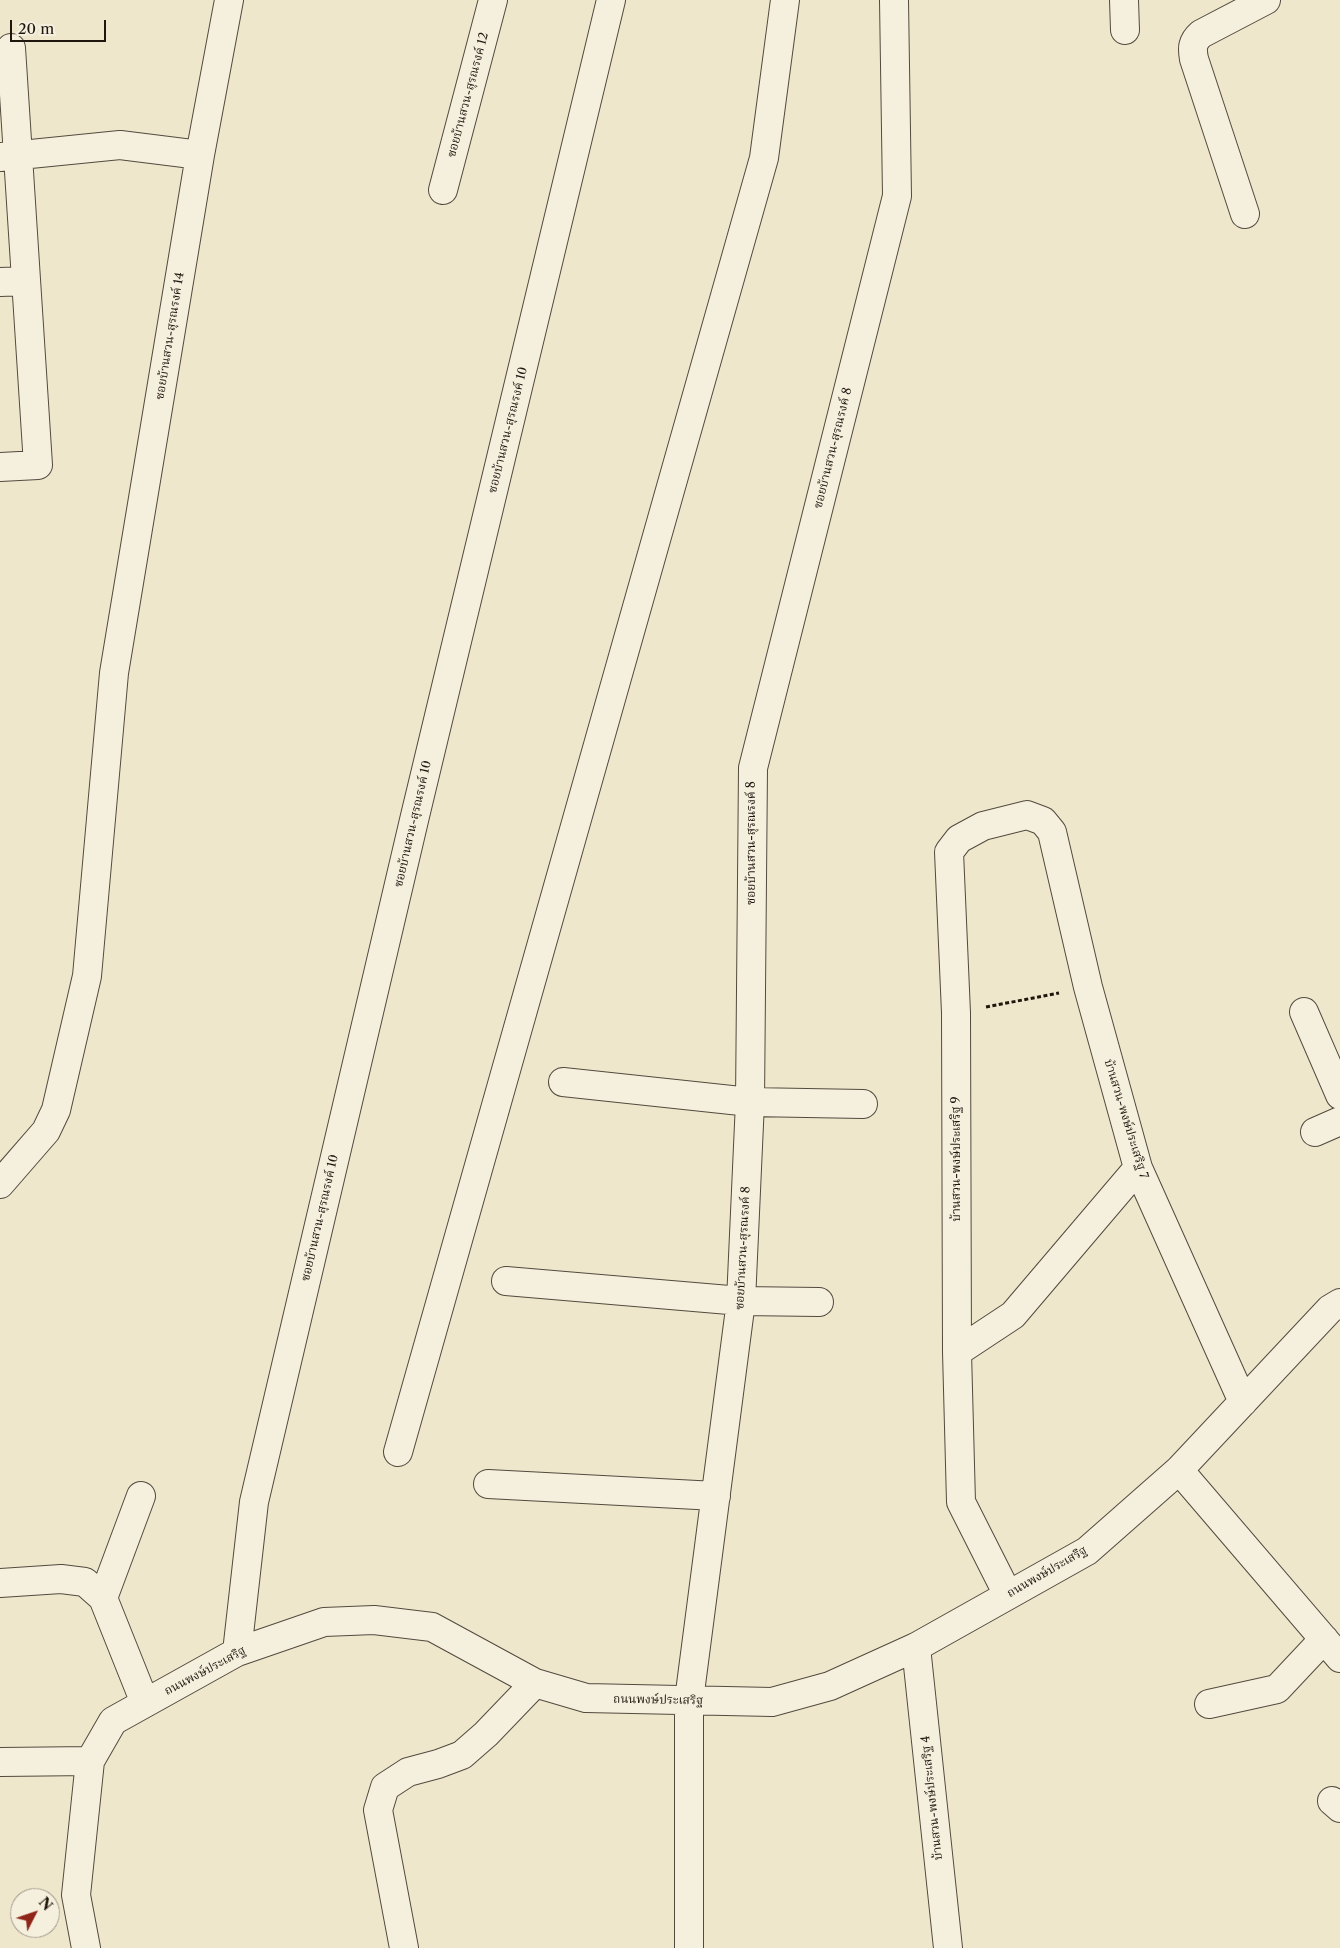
<!DOCTYPE html>
<meta charset="utf-8">
<style>
body{margin:0}
#map{position:relative;width:1340px;height:1948px;overflow:hidden;background:#efe7cc;font-family:"Libre Caslon Text",serif}
canvas{display:block}
.north{position:absolute;left:10px;top:1888px;width:50px;height:50px;box-sizing:border-box;background:#f5efde;border:1px solid #9f988b;border-radius:50%;rotate:49deg;font-size:14px;font-weight:700;line-height:20px;text-align:center;color:#1f160e}
.north::after{content:'';display:block;margin:auto;width:18px;height:22px;background:#8f2418;clip-path:polygon(50% 0,100% 100%,50% 72%,0 100%)}
.scale{position:absolute;left:10px;top:20px;width:96px;height:22px;box-sizing:border-box;border:2px solid #1f160e;border-top:0;padding-left:6px;font-size:15px;line-height:18px;white-space:nowrap;color:#1f160e;-webkit-text-stroke:4px #f5efde;paint-order:stroke}
</style>
<div id="map">
<canvas width="1340" height="1948"></canvas>
<div class="north">N</div>
<div class="scale">20 m</div>
</div>
<script>
const c = document.querySelector('canvas').getContext('2d');
c.lineJoin = 'round';
function stroke(path, color, width, dash) {
  c.strokeStyle = color;
  c.lineWidth = width;
  c.lineCap = dash ? 'butt' : 'round';
  c.setLineDash(dash || []);
  c.stroke(path);
}
function drawText(font, color, halo, rows, align = 'center') {
  c.font = font + ' "Libre Caslon Text","Noto Serif Thai",serif';
  c.lineWidth = 4.5;
  c.setLineDash([]);
  c.textBaseline = 'middle';
  c.strokeStyle = halo;
  c.fillStyle = color;
  for (const [text, x, y, turn = 0] of rows) {
    c.save();
    c.translate(x, y);
    c.rotate((+turn || 0) * Math.PI / 180);
    c.textAlign = isNaN(turn) ? turn : align;
    if (halo) c.strokeText(text, 0, 0);
    c.fillText(text, 0, 0);
    c.restore();
  }
}
const minor = new Path2D(`
 M1124 0 1125 30
 M0 157 120 145 200 155
 M443 190 493 0
 M1245 214 1194 59C1192 48 1192 42 1201 34L1266 0
 M0 282 26 281
 M0 467 38 465 11 48
 M1304 1012 1340 1095
 M563 1082 750 1102 863 1104
 M1315 1132 1340 1121
 M0 1184 46 1131 56 1110 87 976 114 673 200 155 229 0
 M506 1281 741 1301 819 1302
 M957 1352 1013 1315 1138 1168
 M398 1452 764 158 785 0
 M1179 1470 1340 1658
 M488 1484 716 1496
 M0 1583 61 1579 85 1582 103 1598 145 1703
 M1008 1595 961 1502 957 1352 956 1013 949 852 959 839 983 826 1027 815 1043 821 1052 832 1088 987 1138 1168 1243 1402
 M103 1598 141 1496
 M916 1647 948 1948
 M237 1652 254 1502 415 816 611 0
 M1209 1704 1277 1689 1324 1639
 M0 1762 90 1761
 M1332 1801 1340 1808
 M86 1948 76 1895 90 1761 113 1721 237 1652 324 1622 374 1620 432 1627 535 1683 586 1698 772 1702 830 1686 916 1647 1087 1551 1179 1470 1330 1309 1340 1303
 M404 1948 378 1810 385 1787 408 1772 438 1764 462 1755 486 1734 535 1683
 M689 1948V1700L741 1301 750 1102 753 768 897 196 894 0`);
stroke(minor, '#534a3e', 30);
stroke(new Path2D(`
 M986 1007 1059 993`), '#1f160e', 3, [4, 2.5]);
stroke(minor, '#f5efde', 28);
drawText('12px', '#1f160e', '#f5efde', [
 ["ซอยบ้านสวน-สุรณรงค์ 12",468,95,-75],
 ["ซอยบ้านสวน-สุรณรงค์ 14",170,336,-81],
 ["ซอยบ้านสวน-สุรณรงค์ 10",508,430,-76],
 ["ซอยบ้านสวน-สุรณรงค์ 8",833,448,-76],
 ["ซอยบ้านสวน-สุรณรงค์ 10",413,824,-77],
 ["ซอยบ้านสวน-สุรณรงค์ 8",752,843,-90],
 ["บ้านสวน-พงษ์ประเสริฐ 7",1126,1119,73],
 ["บ้านสวน-พงษ์ประเสริฐ 9",957,1159,-90],
 ["ซอยบ้านสวน-สุรณรงค์ 10",320,1218,-77],
 ["ซอยบ้านสวน-สุรณรงค์ 8",743,1248,-87],
 ["ถนนพงษ์ประเสริฐ",1047,1572,-30],
 ["ถนนพงษ์ประเสริฐ",205,1671,-28],
 ["ถนนพงษ์ประเสริฐ",658,1700,1],
 ["บ้านสวน-พงษ์ประเสริฐ 4",932,1798,-96]
]);
</script>
